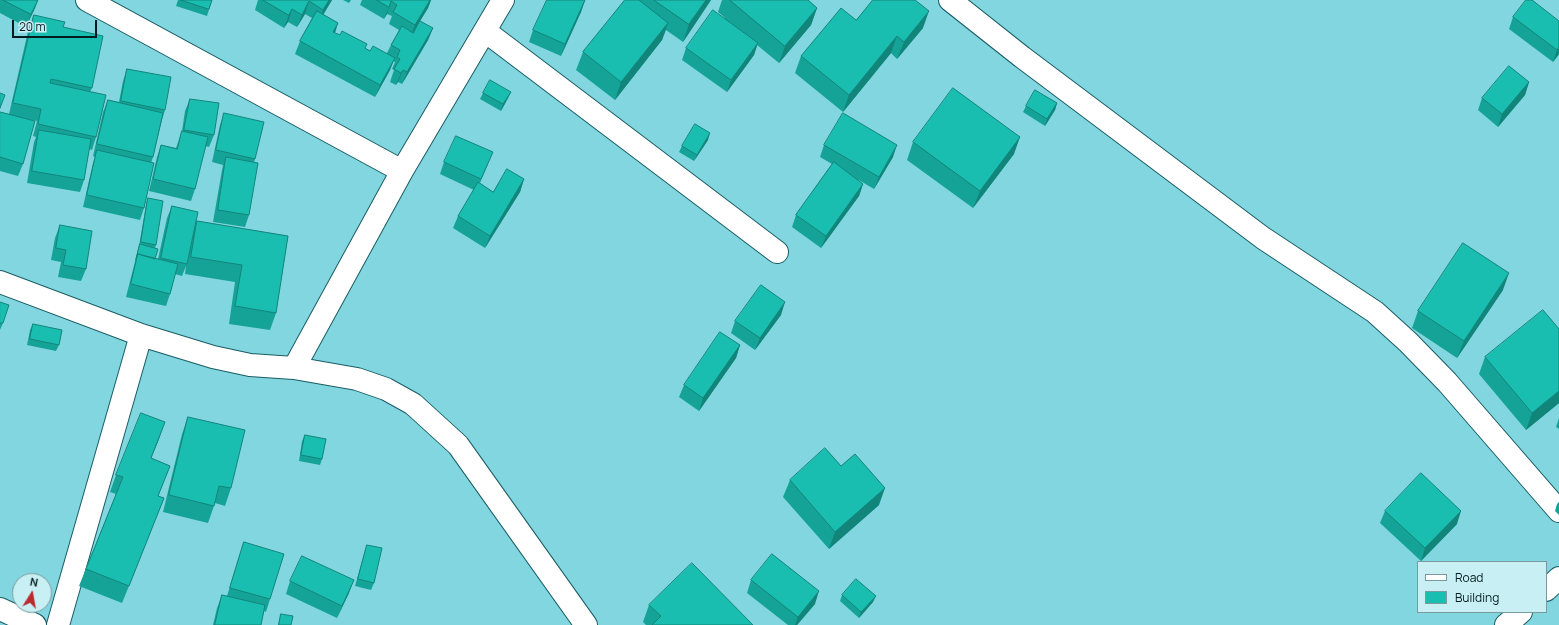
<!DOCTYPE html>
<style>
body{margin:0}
#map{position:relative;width:1559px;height:625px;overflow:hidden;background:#82d6df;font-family:Manrope,sans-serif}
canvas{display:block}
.legend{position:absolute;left:1417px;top:561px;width:130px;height:52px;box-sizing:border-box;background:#c8eff3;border:1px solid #799b9e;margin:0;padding:5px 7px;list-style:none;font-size:12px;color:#021c1f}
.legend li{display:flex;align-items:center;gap:8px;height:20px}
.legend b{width:20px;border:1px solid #799b9e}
.north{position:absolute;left:12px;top:573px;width:40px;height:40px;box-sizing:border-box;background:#c8eff3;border:1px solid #799b9e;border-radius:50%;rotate:11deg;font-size:11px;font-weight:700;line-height:16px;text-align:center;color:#021c1f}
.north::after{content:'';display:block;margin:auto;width:14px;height:18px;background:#ba2a2e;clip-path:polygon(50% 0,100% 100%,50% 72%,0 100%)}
.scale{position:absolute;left:12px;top:20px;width:85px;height:18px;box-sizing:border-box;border:2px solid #021c1f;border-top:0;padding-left:5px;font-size:12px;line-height:14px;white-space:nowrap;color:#021c1f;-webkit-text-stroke:3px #c8eff3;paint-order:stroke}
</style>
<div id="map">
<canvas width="1559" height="625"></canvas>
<ul class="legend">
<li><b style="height:5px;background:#fff"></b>Road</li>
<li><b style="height:11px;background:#1abeb0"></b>Building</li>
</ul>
<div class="north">N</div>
<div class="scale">20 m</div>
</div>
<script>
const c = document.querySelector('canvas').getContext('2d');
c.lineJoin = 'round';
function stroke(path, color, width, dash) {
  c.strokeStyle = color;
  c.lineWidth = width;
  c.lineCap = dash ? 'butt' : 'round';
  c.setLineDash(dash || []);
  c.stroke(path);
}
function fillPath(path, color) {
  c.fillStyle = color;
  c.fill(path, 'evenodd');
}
const minor = new Path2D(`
 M87 0 402 171
 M950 0 1022 57 1263 238 1375 312 1408 342 1447 382 1559 511
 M485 31 777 252
 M0 282 141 335 213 357 250 365 294 368 357 379 386 389 413 404 458 445 586 625
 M294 368 402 171 503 0
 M1546 590 1559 578
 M0 609 35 625
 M58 625 141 335
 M1506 625 1521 612`);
stroke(minor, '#195d64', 24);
stroke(minor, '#fff', 22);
fillPath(new Path2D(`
 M0 0H38L35 8 26 27 0 13Z
 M178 0H212L207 16 176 6Z
 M258 0H332L323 14 338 23 335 33 370 51 387 53 391 45 399 30 389 24 392 16 387 14 384 19 360 5 362 0H431L428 8 413 33 433 28 428 40 402 84 398 82 396 85 390 82 394 70 392 69 395 62 393 61 390 70 375 97 295 54 300 41 312 18 305 14 297 27 288 22 284 28 255 10Z
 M343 0H351L349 3Z
 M585 0 581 12 561 56 529 42 533 30Z
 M625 0H711L683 42 666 30 662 40 615 100 576 70 583 52Z
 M722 0H808L817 8 811 25 779 63 757 45 754 55 727 92 682 60 686 48 725 18 718 12Z
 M1532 0 1559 54 1553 62 1509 29 1513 17Z
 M34 15 63 27 92 88 90 92 96 137 92 150 89 149 84 180 80 192 27 183 34 142 36 137 33 136 37 121 26 119 23 164 18 176 0 171V112L9 114 29 27Z
 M856 20 923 28 897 59 891 53 843 112 795 73 801 56Z
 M127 69 165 110 162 120 153 157 151 163 144 208 140 220 83 207 93 163 95 157 93 156 103 112 108 100 119 102 123 81Z
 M1529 82 1525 95 1498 127 1478 110 1482 98Z
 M511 92 508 98 501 111 480 99 483 93Z
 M190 99 214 135 209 147 205 146 195 189 191 201 149 191 157 157 161 145 176 148 182 131 185 111Z
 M1057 103 1055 110 1045 126 1023 112 1026 106Z
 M224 113 255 159 254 162 249 215 245 227 213 222 222 170 223 165 212 162 220 125Z
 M708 140 694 161 679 152 682 146Z
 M913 142 1014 154 973 208 907 160Z
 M824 145 893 157 874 189 857 179 863 184 859 196 821 248 792 227 796 215 832 164 820 157Z
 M444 162 488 164 480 183 493 192 524 179 520 192 485 248 453 228 458 216 474 190 440 174Z
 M148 198 156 245 155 248V259H158L167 218 172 206 194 228 197 221 288 236 276 313 270 330 229 324 235 282 185 274 186 266 182 276 175 274 170 294 166 306 126 297 139 246 146 205Z
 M60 225 86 269 81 281 58 277 61 262 51 260 55 238Z
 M1503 290 1457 358 1412 328 1418 311Z
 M0 302 3 323 0 330Z
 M781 315 755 350 731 333 735 321Z
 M33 324 59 345 56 351 27 345 30 330Z
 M1559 329V403L1526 430 1479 374 1485 357Z
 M740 345 736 358 699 411 679 397 684 385Z
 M188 417 231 488 225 506 215 503 208 523 163 512 182 434Z
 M1559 418V429L1556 427Z
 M305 435 322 459 320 465 299 461 302 441Z
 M159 439 151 458 170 466 158 496 164 498 122 603 79 586 116 494 110 492 116 475Z
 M841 466 879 505 829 549 783 497 790 480Z
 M1559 502V515L1555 511 1557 504Z
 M1385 511 1457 524 1421 561 1380 523Z
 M244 542 270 599 266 612 264 611 261 625H213L217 608 222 595 227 596 240 554Z
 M367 545 374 583 371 590 355 586 365 551Z
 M751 580 815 604 797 625H788L747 593Z
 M290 581 349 593 337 618 286 594Z
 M842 595 873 602 859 618 840 601Z
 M649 605 753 625H646L643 622Z
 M281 614 291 625H278Z`), '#16a397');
fillPath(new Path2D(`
 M38 0 35 8 26 27 31 14Z
 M329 0H332L319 22 323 10Z
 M430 0H431L428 8 410 37 415 25Z
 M585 0 581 12 561 56 565 44Z
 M706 0H711L683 42 689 24Z
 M309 1 305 14 297 27 302 15Z
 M391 1 387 14 384 19 389 7Z
 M817 8 811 25 779 63 785 46Z
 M292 9 288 22 284 28 289 15Z
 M929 11 923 28 897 59 904 42Z
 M338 23 334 35 333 32Z
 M668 23 662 40 615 100 621 82Z
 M433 28 428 40 402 84 407 72Z
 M897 36 891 53 843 112 849 95Z
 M758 43 754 55 727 92 731 80Z
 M1559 47V54L1553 62 1557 50Z
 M395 58 390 70 375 97 380 85Z
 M403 70 398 82 396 85 401 73Z
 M1529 82 1525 95 1498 127 1502 114Z
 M511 92 508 98 501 111 503 104Z
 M1057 103 1055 110 1045 126 1047 119Z
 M710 133 708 140 694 161 697 155Z
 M1020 137 1014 154 973 208 980 191Z
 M897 145 893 157 874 189 879 177Z
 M524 179 520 192 485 248 490 236Z
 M863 184 859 196 821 248 826 236Z
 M1509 273 1503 290 1457 358 1464 341Z
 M785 302 781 315 755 350 760 338Z
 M740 345 736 358 699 411 703 398Z
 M1559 391V403L1526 430 1532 413Z
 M165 422 159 439 144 475 151 458Z
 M885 488 879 505 829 549 835 532Z
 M164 498 157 515 122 603 129 586Z
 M1461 511 1457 524 1421 561 1425 548Z
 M354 580 349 593 337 618 342 606Z
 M819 591 815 604 797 625H795L798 617Z
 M876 596 873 602 859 618 861 612Z`), '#12857b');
const building = new Path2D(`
 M3 0H38L31 14Z
 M181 0H212L209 9Z
 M263 0H329L323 10 309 1 302 15 292 9 289 15Z
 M377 0H430L415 25 393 12 397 5 391 1 389 7Z
 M547 0H585L565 44 533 30Z
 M625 0H639L668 23 621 82 583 52Z
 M654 0H706L689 24Z
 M730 0H808L817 8 785 46Z
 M873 0H915L929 11 904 42 897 36 849 95 801 56 841 8 856 20Z
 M1526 0H1532L1559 21V47L1557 50 1513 17Z
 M713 10 758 43 731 80 686 48Z
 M317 11 338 23 333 32 340 35 342 31 367 44 365 48 370 51 373 46 395 58 380 85 300 41Z
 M34 15 65 22 63 27 103 36 92 88 51 79 50 83 106 95 96 137 38 124 41 109 13 103Z
 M420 21 433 28 407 72 403 70 401 73 394 69 400 59 397 57 400 50 391 45 402 26 413 33Z
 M1509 66 1529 82 1502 114 1482 98Z
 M127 69 171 77 165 110 121 101Z
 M490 80 511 92 503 104 483 93Z
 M953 88 1020 137 980 191 913 142Z
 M1035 90 1057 103 1047 119 1026 106Z
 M0 93 5 95 0 108Z
 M190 99 219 103 214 135 184 130Z
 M108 100 163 113 153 157 97 144Z
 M0 112 35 121 23 164 0 157Z
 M224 113 264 122 255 159 216 150Z
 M843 113 897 145 879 177 824 145Z
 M695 124 710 133 697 155 682 146Z
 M39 130 91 139 84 180 32 171Z
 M182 131 208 137 195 189 153 179 161 145 177 149Z
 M456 136 493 152 481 179 444 162Z
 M97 150 154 163 144 208 87 195Z
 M226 157 258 163 249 215 218 210Z
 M834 162 863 184 826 236 796 215Z
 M507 169 524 179 490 236 458 216 478 182 493 192Z
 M148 198 163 201 156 245 141 242Z
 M172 206 198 212 187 264 161 258Z
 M197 221 288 236 276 313 235 306 242 265 191 257Z
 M60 225 92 231 86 269 63 265 66 250 56 248Z
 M1463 243 1509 273 1464 341 1418 311Z
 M140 244 158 249 155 259 138 254 136 259Z
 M138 254 178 264 170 294 131 284Z
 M761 285 785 302 760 338 735 321Z
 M0 302 9 305 3 323H0Z
 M1543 310 1559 329V391L1532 413 1485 357Z
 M33 324 62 330 59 345 30 339Z
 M720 332 740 345 703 398 684 385Z
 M141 413 165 422 151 458 170 466 158 496 164 498 129 586 86 569 123 477 116 475Z
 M188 417 245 430 231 488 219 486 214 506 169 495Z
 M305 435 326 439 322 459 301 455Z
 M825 448 841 466 855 454 885 488 835 532 790 480Z
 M1421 473 1461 511 1425 548 1385 511Z
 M244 542 284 554 270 599 230 588Z
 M367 545 382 548 374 583 358 579Z
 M772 554 819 591 798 617 751 580Z
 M302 556 354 580 342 606 290 581Z
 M692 563 753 625H652L661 616 649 605Z
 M856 579 876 596 861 612 842 595Z
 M222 595 265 605 261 625H215Z
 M281 614 293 616 291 625H279Z`);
fillPath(building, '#1abeb0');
stroke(building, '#12857b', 1);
</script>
